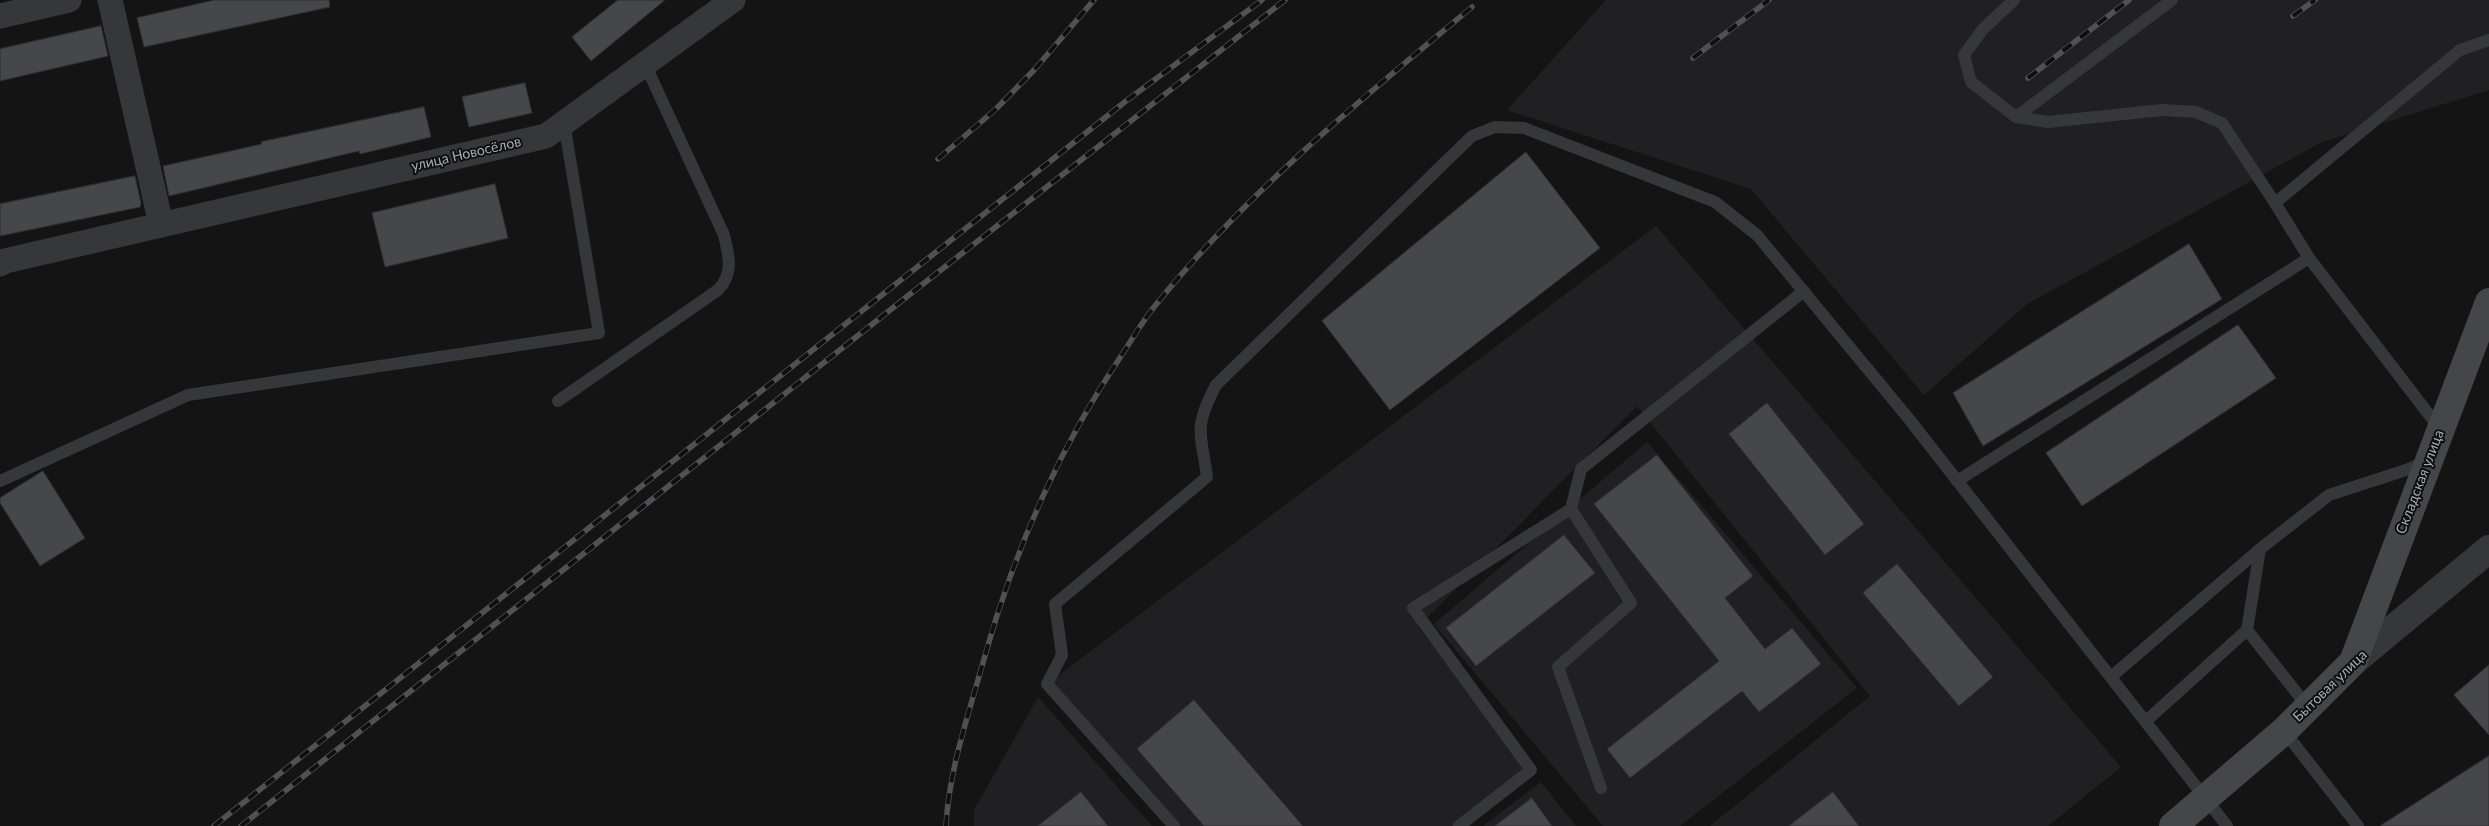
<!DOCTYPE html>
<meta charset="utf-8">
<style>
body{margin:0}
canvas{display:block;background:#141415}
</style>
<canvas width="2489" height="826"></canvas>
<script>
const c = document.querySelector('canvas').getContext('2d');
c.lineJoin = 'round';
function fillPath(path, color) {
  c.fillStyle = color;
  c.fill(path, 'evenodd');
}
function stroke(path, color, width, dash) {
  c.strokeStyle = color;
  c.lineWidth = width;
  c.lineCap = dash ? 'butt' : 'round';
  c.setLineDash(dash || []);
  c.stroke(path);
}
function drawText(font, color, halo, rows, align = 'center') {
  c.font = font + ' Lato,sans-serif';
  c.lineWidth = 4;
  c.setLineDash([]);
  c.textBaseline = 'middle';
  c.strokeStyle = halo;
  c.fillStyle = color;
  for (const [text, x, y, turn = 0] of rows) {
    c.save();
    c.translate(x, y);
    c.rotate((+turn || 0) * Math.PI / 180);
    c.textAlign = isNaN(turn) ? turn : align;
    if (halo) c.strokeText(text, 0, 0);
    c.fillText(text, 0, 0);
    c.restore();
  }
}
fillPath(new Path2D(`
 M1606 0H2489V90L2322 142 2027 304 1924 395 1751 189 1507 110Z
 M1656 226 2121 767 2048 826H1710L1870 696 1637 406 1418 627 1531 770 1459 826H1174L1047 684Z
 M1647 442 1857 688 1680 826H1603L1434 624Z
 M1038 697 1152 826H974V810Z
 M1541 782 1576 826H1483Z`), '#202022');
const building = new Path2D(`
 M215 0H329L330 7 144 47 137 18Z
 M618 0H665L591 61 572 37Z
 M101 26 108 56 0 81V49Z
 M525 83 532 113 469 127 462 97Z
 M424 107 431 137 360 154 359 151 169 196 163 166 262 144 261 142Z
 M1526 152 1600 248 1390 410 1322 321Z
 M135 176 141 203 140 207 0 236V204Z
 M495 184 508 238 385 267 372 213Z
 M2189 244 2222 299 1983 446 1953 393Z
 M2238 325 2276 378 2082 506 2046 453Z
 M1767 403 1864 524 1825 555 1729 434Z
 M1657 455 1753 576 1725 598 1765 649 1792 628 1821 664 1759 712 1742 691 1630 778 1607 749 1719 661 1594 504Z
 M43 471 85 538 40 566 0 503V498Z
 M1564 535 1595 573 1476 666 1446 628Z
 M1897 564 1993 677 1959 706 1863 593Z
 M2489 665V735L2454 695Z
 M1194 700 1303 826H1204L1137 749Z
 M2489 756V826H2380Z
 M1081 792 1108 826H1038Z
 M1833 792 1859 826H1789Z
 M1532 798 1552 826H1495Z`);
fillPath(building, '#46474a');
stroke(building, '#2e2f31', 1);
stroke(new Path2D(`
 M2014 0 1983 29 1964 55 1971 82 2016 117 2048 122 2162 110 2196 112 2222 123 2275 203
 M2016 117 2172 0
 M2309 258 2275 203 2460 50 2489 40
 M558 401 718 290C734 273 729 256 724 235L645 64
 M0 481 188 395 599 333 564 123
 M1957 481 2309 258 2440 429
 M2111 677 2260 549
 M2308 707 2247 630 2260 549 2329 495 2403 471 2426 462
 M2146 721 2247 630
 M2284 731 2358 826
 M1601 788 1558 667 1631 603 1571 509 1581 469 1804 291
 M1174 826 1047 684 1062 655 1055 604 1207 477C1201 432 1193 429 1216 385L1472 136 1495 127 1524 128 1715 202 1757 235 1909 419 2227 826
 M1459 826 1531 770 1413 608 1571 509`), '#35373a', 12);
stroke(new Path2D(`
 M110 0 161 224
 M0 16 69 0
 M0 264 5 261 546 136 733 0`), '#35373a', 25);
stroke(new Path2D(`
 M2353 662 2489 549`), '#35373a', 28);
stroke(new Path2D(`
 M2173 826 2284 731 2353 662 2489 302`), '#44464a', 28);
const rail = new Path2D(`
 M2293 16 2315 0
 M1693 58 1769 0
 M2028 78 2129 0
 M938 159 996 109 1035 69 1094 0
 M214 826 1126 101 1262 0
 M241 826 909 295 1285 0
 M946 826C949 769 969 713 984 659 1014 551 1060 446 1123 353 1133 338 1142 322 1154 307 1246 193 1360 100 1472 7`);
stroke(rail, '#4f5155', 5.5);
stroke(rail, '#0f0f10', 4, [11]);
drawText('14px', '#a7adb4', '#0f0f10', [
 ["улица Новосёлов",466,154,-13],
 ["Складская улица",2420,482,-69],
 ["Бытовая улица",2330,686,-44]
]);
</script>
